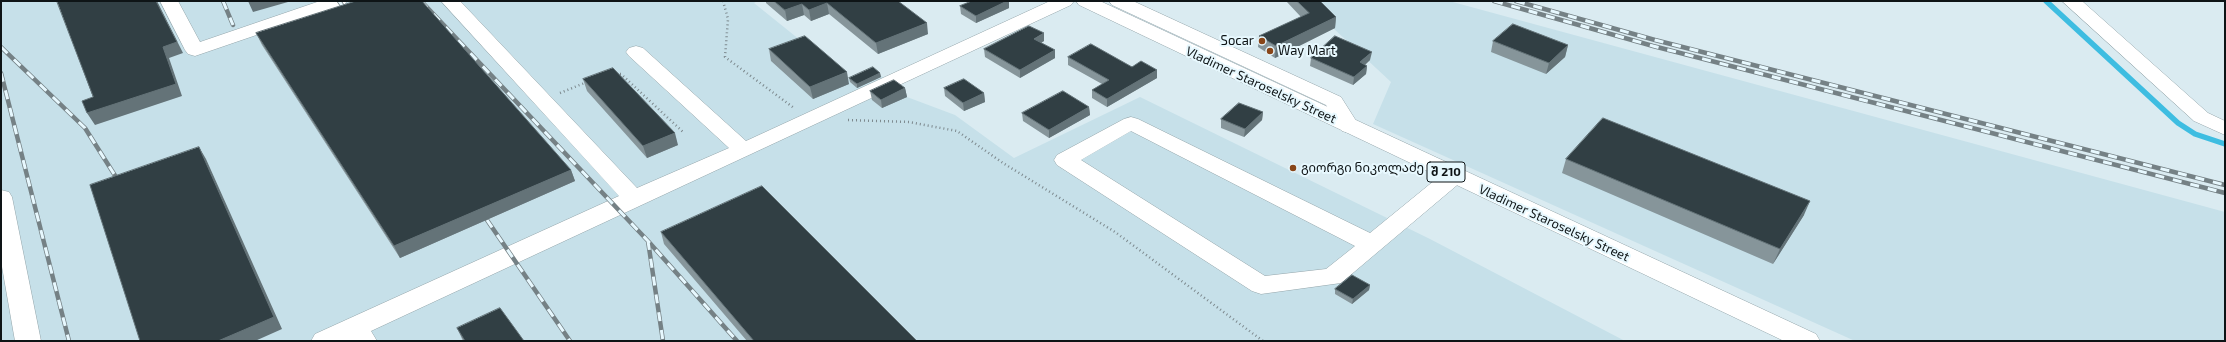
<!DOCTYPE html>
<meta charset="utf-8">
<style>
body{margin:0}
#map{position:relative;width:2226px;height:342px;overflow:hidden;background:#daebf1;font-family:"Exo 2",sans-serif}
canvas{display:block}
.frame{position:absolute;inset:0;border:2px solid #0e1416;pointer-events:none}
</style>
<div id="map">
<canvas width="2226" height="342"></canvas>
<div class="frame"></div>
</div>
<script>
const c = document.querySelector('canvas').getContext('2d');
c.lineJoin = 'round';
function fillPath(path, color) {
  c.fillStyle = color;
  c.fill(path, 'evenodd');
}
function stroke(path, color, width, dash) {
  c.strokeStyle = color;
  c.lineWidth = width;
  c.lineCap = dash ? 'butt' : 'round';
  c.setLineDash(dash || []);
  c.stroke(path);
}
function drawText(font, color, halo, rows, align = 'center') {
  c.font = font + ' "Exo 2","Noto Sans Georgian",sans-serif';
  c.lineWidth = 4;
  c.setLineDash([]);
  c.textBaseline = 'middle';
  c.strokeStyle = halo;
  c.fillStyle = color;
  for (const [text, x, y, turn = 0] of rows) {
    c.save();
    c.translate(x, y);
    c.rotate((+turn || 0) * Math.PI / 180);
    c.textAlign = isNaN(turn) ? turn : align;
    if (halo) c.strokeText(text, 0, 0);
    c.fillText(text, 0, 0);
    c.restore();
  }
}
fillPath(new Path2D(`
 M1 1H758L754 3 851 81 875 71 907 97 955 115 1014 158 1140 97 1430 239 1625 341H1Z
 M1304 1H1449L2225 212V341H1855L1373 124 1391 82Z`), '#c6e0e9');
stroke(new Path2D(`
 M2046 1 2178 123 2195 134 2225 144`), '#3ebde1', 5.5);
const minor = new Path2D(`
 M160 1H178L200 42 320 1H347L344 5 195 56 188 54 185 50Z
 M441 1H460L637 188 729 148 629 56 626 52 629 48 636 46 643 48 746 141 1050 1H1074L1071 5 371 331 377 341H311L315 334 619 196Z
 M1109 1H1133L1341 97 1360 127 1356 131 1349 133 1342 131 1326 105 1112 5Z
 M2062 1H2082L2208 113 2225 121V135L2194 121Z
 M1131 117 1138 119 1370 233 1446 171 1454 169 1462 171 1465 176 1462 181 1341 283 1261 294 1252 291 1057 165 1054 160 1057 155 1124 119ZM1131 131 1355 246 1326 269 1265 276 1081 160Z
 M1 190 9 192 12 197 41 341H15L1 261Z`);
const major = new Path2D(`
 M1076 1H1100L1816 334 1820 341H1784L1079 5Z`);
stroke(minor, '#95a6ab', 1);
stroke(major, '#95a6ab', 1);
stroke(new Path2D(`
 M723 1 728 19 725 57 794 108
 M616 74H621L683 132
 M560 93 587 82
 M848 120 909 122 957 131 1003 163 1115 232 1263 341`), '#7d898e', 2.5, [1, 3]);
fillPath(minor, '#fff');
fillPath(major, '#fff');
const rail = new Path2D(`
 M223 1 233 25
 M339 1 348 14
 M421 1 648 241 737 341
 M1494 1 1653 46 2225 193
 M1516 1 1655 40 2225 185
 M1 47 85 128 121 185
 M1 73 69 341
 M487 220 570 341
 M648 241 663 341`);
stroke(rail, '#758185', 4.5);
stroke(rail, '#e7f8fe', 3, [9]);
fillPath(new Path2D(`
 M766 1H898L928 34 878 54 829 14 811 21 804 15 787 21 766 3Z
 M972 1H1009V8L976 23 961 14 960 6Z
 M1286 1H1320L1336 17 1335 28 1275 58 1258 47 1259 36 1301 17Z
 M256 33 571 170 575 181 400 258 262 45Z
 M1044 41 1041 43 1055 58 1020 78 985 57 984 49Z
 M1493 41 1568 45 1565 57 1546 74 1491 52Z
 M769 49 849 84 813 99 771 61Z
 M1068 57 1157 70V78L1107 107 1092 98V90L1102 84 1068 65Z
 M1311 58 1370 60 1365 65 1367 66 1366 74 1353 85 1310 66Z
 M880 73 881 77 857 88 850 82 849 78Z
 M583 79 678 145 647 158 587 91Z
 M905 88 907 97 882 108 872 100 870 91Z
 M944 88 984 93 985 102 964 111 945 96Z
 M1089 107 1090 115 1049 138 1023 121 1022 113Z
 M1263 112 1262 120 1244 137 1221 128V119Z
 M1566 159 1804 215 1773 264 1562 173Z
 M661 232 917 341H747L664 244Z
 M1370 285 1369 290 1352 304 1335 294V289Z
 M457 328 524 341H463Z`), '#86959a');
fillPath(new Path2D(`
 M156 1H157L183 53 169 58 182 96 95 125 87 113 163 47Z
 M248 1H288V2L253 12Z
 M1007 1H1009V8L976 23V16Z
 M827 3 829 14 811 21 809 10Z
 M802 4 804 15 787 21 785 10Z
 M1336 17 1335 28 1275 58 1276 46Z
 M927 23 928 34 878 54 876 43Z
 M1044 33V41L1034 47V39Z
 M1568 45 1565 57 1546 74 1549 63Z
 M1055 50V58L1020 78V70Z
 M1372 52 1370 60 1359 70 1360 62Z
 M1367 66 1366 74 1353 85 1354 77Z
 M1157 70V78L1107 107V99Z
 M847 72 849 84 813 99 810 87Z
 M880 73 881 77 857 88V84Z
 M905 88 907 97 882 108 881 100Z
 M984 93 985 102 964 111 963 103Z
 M1089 107 1090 115 1049 138V130Z
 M1263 112 1262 120 1244 137 1245 129Z
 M675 133 678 145 647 158 643 146Z
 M199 147 206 159 282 329 255 341H218Z
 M571 170 575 181 400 258 394 246Z
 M1810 201 1804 215 1773 264 1780 249Z
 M1370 285 1369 290 1352 304 1353 299Z`), '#647378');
const building = new Path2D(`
 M57 1H156L177 42 163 47 176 84 87 113 82 101 93 97Z
 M356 1H422L571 170 394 246 256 33Z
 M774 1H898L927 23 876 43 827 3 809 10 802 4 785 10Z
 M972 1H1007L976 16 960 6Z
 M1297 1H1320L1336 17 1276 46 1259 36 1309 13Z
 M1513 24 1568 45 1549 63 1493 41Z
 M1029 26 1044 33 1034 39 1055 50 1020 70 984 49Z
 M805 36 847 72 810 87 769 49Z
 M1335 36 1372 52 1360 62 1367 66 1354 77 1311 58Z
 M1091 44 1132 67 1141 61 1157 70 1107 99 1092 90 1109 80 1068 57Z
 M873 67 880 73 857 84 849 78Z
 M613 68 675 133 643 146 583 79Z
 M964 79 984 93 963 103 944 88Z
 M894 80 905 88 881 100 870 91Z
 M1063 91 1089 107 1049 130 1022 113Z
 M1239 103 1263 112 1245 129 1221 119Z
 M1603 118 1810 201 1780 249 1566 159Z
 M199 147 274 317 218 341H140L90 185Z
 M762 186 917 341H754L661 232Z
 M1352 275 1370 285 1353 299 1335 289Z
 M500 308 524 341H465L457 328Z`);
fillPath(building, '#313f44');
stroke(building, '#647378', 1);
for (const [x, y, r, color] of [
 [1262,41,4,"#884518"],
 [1270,51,4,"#884518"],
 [1293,168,4,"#884518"]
]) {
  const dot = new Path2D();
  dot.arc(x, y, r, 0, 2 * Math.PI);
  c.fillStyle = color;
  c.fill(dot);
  stroke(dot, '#e7f8fe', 1.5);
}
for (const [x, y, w] of [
 [1446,172,38]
]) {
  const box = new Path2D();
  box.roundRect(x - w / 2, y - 10, w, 20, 3);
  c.fillStyle = '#e7f8fe';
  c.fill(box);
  stroke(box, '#0e1416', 1);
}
drawText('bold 12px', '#0e1416', null, [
 ["შ 210",1446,172]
]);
drawText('13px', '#0e1416', '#e7f8fe', [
 ["Socar",1254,41,"right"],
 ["Way Mart",1278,51],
 ["გიორგი ნიკოლაძე",1301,168]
], 'left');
drawText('13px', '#0e1416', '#e7f8fe', [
 ["Vladimer Staroselsky Street",1261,85,25],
 ["Vladimer Staroselsky Street",1554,223,25]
]);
</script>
